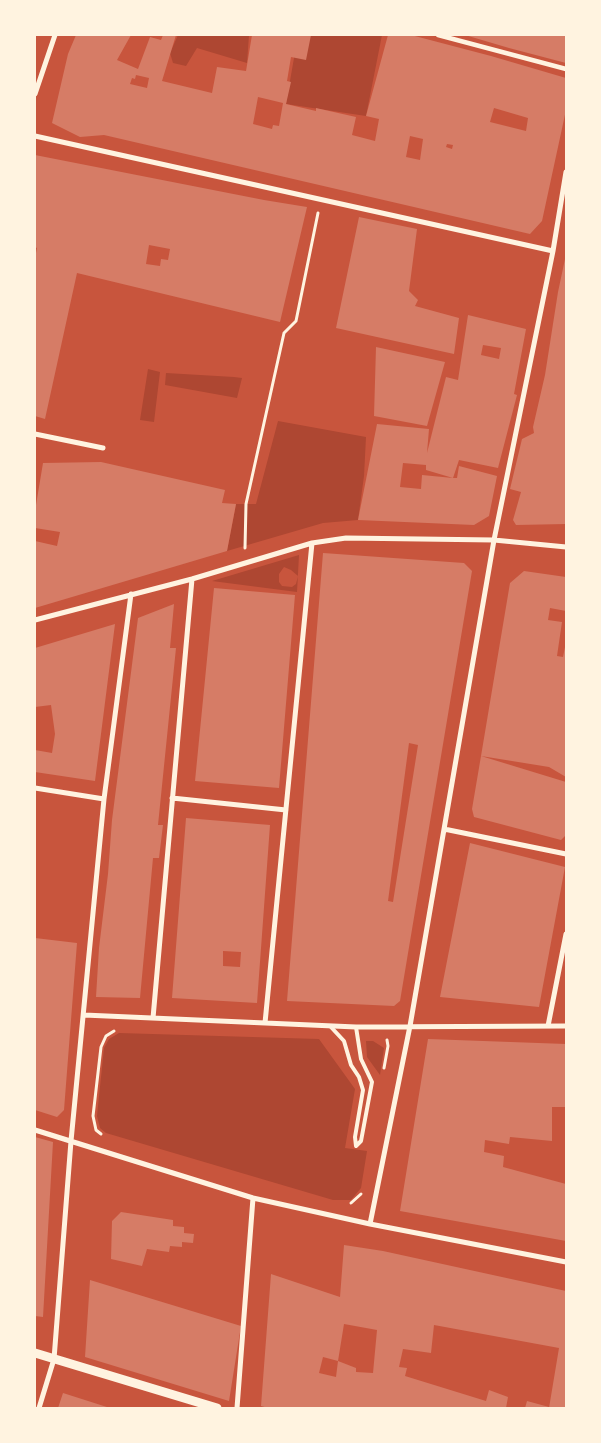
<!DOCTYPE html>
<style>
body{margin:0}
#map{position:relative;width:601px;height:1443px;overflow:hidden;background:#c8553d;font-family:Barlow,sans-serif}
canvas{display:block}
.frame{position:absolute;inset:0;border:36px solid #fff3e0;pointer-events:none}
</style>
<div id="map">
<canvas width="601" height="1443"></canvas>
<div class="frame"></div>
</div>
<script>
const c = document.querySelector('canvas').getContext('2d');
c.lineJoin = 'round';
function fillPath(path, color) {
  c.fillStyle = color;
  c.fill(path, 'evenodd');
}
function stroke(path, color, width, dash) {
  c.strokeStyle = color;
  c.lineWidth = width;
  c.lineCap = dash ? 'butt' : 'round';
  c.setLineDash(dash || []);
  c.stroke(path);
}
fillPath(new Path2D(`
 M178 35H249L247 63 197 48 186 66 173 63 170 53Z
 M298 35H382L366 116 286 104Z
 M148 369 160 372 154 422 140 420Z
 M166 373 234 377 242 378 237 398 165 385Z
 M278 421 366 437 364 476 358 520 323 523 227 551 236 504H256Z
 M299 555 297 592 212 581ZM284 567 291 570 298 576 296 584 292 587 282 586 279 582V574Z
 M119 1033 319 1039 355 1089 345 1148 367 1151 361 1188 351 1200H333L106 1133 100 1128 97 1116 104 1048 109 1039Z
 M366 1041H373L384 1048 380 1075 367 1057Z`), '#ae4732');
fillPath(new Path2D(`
 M76 35H131L117 60 138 69 150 37 161 40 163 35H176L162 81 212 93 217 67 246 71 252 35H311L306 60 291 57 287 81 291 82 286 104 316 111V108L356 117 352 135 375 141 379 119 366 116 388 35H411L491 56 566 78V110L542 221 530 234 104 135 80 137 52 123 68 54ZM136 75 149 78 147 88 130 84 132 78 135 79ZM258 97 283 103 279 126 273 125 272 129 253 124ZM494 108 528 118 526 131 490 122ZM410 136 423 139 420 160 406 157ZM447 144 453 145 452 149 446 147Z
 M465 35H566V63L509 48Z
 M35 155 264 200 307 207 280 322 77 273 45 419 35 416V258L37 248 35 247ZM149 245 170 249 168 260 161 259 160 266 146 264Z
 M359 217 417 229 409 291 418 300 415 306 459 318 454 354 336 328Z
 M565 259 566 524 516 525 513 520 521 492 510 489 522 439 534 433 533 427 545 375 558 292Z
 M468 315 526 329 514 394 517 395 498 468 459 460 453 478 426 470V465L403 463 400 487 421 489 422 475 453 478H457L459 466 497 476 489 516 474 525 358 520 377 424 429 429 427 453 446 377 458 380ZM483 345 501 348 499 359 481 355Z
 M376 347 445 362 427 426 374 416Z
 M101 462 225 490 222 503 236 504 227 551 35 608V541L57 546 60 532 35 528V511L43 463Z
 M323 553 464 563 472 571 400 1001 394 1006 287 1001ZM409 743 418 745 393 902 388 901Z
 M524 571 566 577V611L550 608 548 620 562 622 557 656 563 657 566 642V777L549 767 481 756 510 583Z
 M214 588 295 595 279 788 195 781Z
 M174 604 170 648H176L158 825H163L159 858H153L140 998 96 997 99 948 108 874 112 820 138 618Z
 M115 624 95 781 35 772V750L52 753 55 734 51 705 35 707V648Z
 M481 756 566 782V835L561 840 474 817 472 809Z
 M186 818 270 825 257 1003 172 998ZM223 951 241 952 240 967 223 966Z
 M470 843 565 867 539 1007 440 997Z
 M35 938 77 943 64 1110 57 1117 35 1110Z
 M428 1039 566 1044 565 1107H552V1141L510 1137 509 1144 485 1140 484 1152 504 1156 503 1167 566 1184V1241L400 1211Z
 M35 1137 53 1142 43 1317 35 1316Z
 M121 1212 173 1220V1226L184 1227V1233L194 1234 193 1243 182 1242V1247L170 1246 169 1252 147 1249 142 1266 111 1259 112 1221Z
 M344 1245 383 1251 566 1291V1408H549L559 1348 434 1325 431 1353 403 1349 399 1367 407 1368 405 1376 486 1401 489 1390 508 1397 506 1408H268L261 1406 271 1274 340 1297ZM344 1324 377 1330 373 1373 356 1372V1368L338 1361ZM323 1357 338 1361 336 1377 319 1373Z
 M90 1280 241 1326 229 1401 85 1357Z
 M63 1393 110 1408H58Z
 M527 1401 549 1407V1408H525Z`), '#d67c66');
stroke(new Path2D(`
 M245 548 246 504 284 333 296 321 318 213
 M384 1068 388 1046 387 1040
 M101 1134 96 1130 93 1116 101 1047 106 1036 114 1031
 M351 1203 361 1194`), '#fff3e0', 3);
stroke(new Path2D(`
 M330 1026 344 1041 351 1065 359 1077 363 1090 355 1137 356 1146
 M356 1027 361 1059 372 1082 361 1141 356 1146`), '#fff3e0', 4);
stroke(new Path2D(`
 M438 35 566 69`), '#fff3e0', 4.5);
stroke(new Path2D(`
 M35 94 55 35
 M35 136 553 251
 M35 434 103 448
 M35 620 192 579 312 543 346 538 494 540 566 547
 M35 788 104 799
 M172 798 286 810
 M444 829 566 854
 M84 1015 356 1027 566 1026
 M153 1018 192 579
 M265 1023 312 543
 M548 1026 566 934
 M35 1130 253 1198 370 1224 566 1262
 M370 1224 410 1026 494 540 553 251 566 172
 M39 1408 54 1359 71 1141 104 799 131 594
 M237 1408 253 1198`), '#fff3e0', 5);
stroke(new Path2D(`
 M35 1353 217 1408`), '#fff3e0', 9);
</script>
